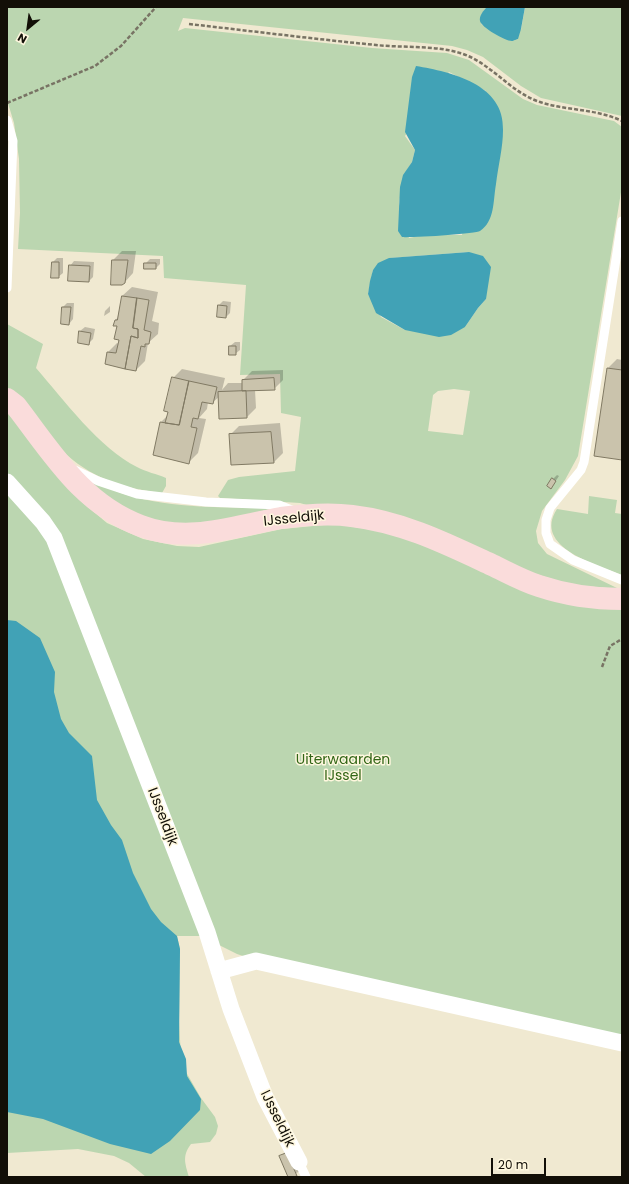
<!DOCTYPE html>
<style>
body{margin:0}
#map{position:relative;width:629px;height:1184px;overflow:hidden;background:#f0e9d1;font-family:Poppins,sans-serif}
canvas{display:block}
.frame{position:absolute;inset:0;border:8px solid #120f07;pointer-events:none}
.north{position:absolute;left:8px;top:8px;width:40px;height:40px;-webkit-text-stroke:3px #fef7de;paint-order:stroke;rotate:209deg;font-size:11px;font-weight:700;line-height:16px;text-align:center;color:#120f07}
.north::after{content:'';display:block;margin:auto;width:14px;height:18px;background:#120f07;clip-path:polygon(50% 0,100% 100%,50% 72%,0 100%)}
.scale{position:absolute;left:491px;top:1158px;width:55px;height:18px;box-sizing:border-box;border:2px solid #120f07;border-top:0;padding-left:5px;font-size:12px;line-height:14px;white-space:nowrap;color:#120f07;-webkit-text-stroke:3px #fef7de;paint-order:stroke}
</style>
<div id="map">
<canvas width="629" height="1184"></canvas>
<div class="frame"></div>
<div class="north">N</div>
<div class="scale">20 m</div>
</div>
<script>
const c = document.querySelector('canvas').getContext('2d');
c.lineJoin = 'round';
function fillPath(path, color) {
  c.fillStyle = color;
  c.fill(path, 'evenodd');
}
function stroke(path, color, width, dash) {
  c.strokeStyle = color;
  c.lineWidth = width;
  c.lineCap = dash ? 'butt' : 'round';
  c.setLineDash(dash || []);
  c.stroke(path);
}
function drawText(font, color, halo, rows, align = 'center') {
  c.font = font + ' Poppins,sans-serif';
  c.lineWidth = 3;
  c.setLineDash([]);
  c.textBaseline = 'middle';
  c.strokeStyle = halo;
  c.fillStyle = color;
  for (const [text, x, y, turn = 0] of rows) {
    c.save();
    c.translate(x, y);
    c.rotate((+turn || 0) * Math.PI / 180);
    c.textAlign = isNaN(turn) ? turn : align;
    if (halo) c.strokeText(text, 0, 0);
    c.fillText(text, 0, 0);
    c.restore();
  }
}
fillPath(new Path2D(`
 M7 7H487C482 13 479 17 482 25L521 30 525 7H622V116L541 98 521 86 483 57 467 50 452 46 183 18 178 31 185 28 372 48 447 53 469 60 523 99 537 105 614 121 622 127V186L578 456 565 480 542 511 536 531 538 543 547 554 619 589 572 585 300 503 220 498 218 496 228 480 239 477 295 471 301 417 281 413 280 374 240 375 246 285 164 278 163 256 18 249 20 213 19 159 14 123 7 100ZM449 72 486 91 462 235H424L409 238 399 203 404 175 412 162 415 150 405 136ZM469 252 486 299 478 308 465 327 405 330 381 317 368 294 373 270 390 258ZM454 389 470 391 463 435 428 431 433 395 438 391Z
 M7 324 43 344 36 368C63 399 100 449 137 467 146 472 157 474 166 478V486L162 493C125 489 88 477 62 450 43 430 27 406 7 387Z
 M7 413 18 423 82 502 107 523 143 539 177 546 199 547 282 529 334 524 387 532 622 607V1039L252 959 237 954 219 945 216 936H177L180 949 179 1021 181 1057 186 1072 201 1098 215 1117 218 1126 216 1134 210 1142 191 1144C182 1156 185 1163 189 1177H146L129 1163 114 1156 78 1149 7 1153Z
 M81 475C96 482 111 490 127 495 174 509 225 507 274 508L198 527 148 520 116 505Z
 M589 496 617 500 615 513 622 514V575C597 565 532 547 557 509L588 514Z`), '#bbd6b0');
fillPath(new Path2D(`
 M487 7H525L521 29 518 39C517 39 513 41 512 41 505 41 481 27 480 21 479 16 483 11 487 7Z
 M416 66C451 72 505 84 503 130 503 148 498 166 496 184 493 201 495 221 480 231 476 234 409 238 402 237L398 231 400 187 403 175 412 162 415 150 405 132 412 77Z
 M469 252 483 256 491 267 486 299 478 308 465 327 451 335 439 337 405 330 376 313 368 294 370 281 373 270 378 263 389 258Z
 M7 620 16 621 40 638 55 672 54 692 61 719 69 733 92 756 97 800 111 825 122 840 133 873 151 909 161 922 177 936 180 949 179 1042 186 1059 187 1076 201 1099 200 1110 170 1141 151 1154 110 1144 43 1119 7 1112Z`), '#41a2b6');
fillPath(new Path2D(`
 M122 251H136L133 273 124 283 113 260Z
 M57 258H63V273L58 277 53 262Z
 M150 259H160V264L156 268 145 264Z
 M74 261 94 262 93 277 89 281 70 266Z
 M132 287 158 292 152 321 159 323 158 334 148 343 145 361 136 370 108 352 117 343 119 344 118 325 115 320 119 317 122 296Z
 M223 301 231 302 230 313 226 317 219 305Z
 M67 303H74L73 319 69 324 63 307Z
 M110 306V312L104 316 105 311Z
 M85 327 95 329 93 339 89 343 80 331Z
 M235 342H240V350L235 354 230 346Z
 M617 359 622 360V459L608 368Z
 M182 369 225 378 222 390 228 383H243V380L252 371 283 370V380L274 389 255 390 256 408 247 417 220 418V396L212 403 208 402 207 409 199 418 206 419 198 453 189 462 161 422 168 415 173 378Z
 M280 423 283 453 274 462 230 435 239 426Z
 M557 475 559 476 551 488 553 479Z
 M285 1152 301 1170 291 1177H289L280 1157Z`), '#0003');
const building = new Path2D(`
 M112 260H128L125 283 122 285H111Z
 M52 262H59V278H51Z
 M144 263H156V269H144Z
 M69 265 90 266 89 282 68 281Z
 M122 296 137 298 133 328 138 329V338L131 336 125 369 105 364 107 352 116 353 119 340 114 339 117 326H113L115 320H117Z
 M137 298 149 300 144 330 151 332 149 344H145V347L141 346 136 371 125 369 131 336 138 338V329L133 328Z
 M218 305 227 306 226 318 217 317Z
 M62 307H71L69 325 61 324Z
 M79 331 91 333 89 345 78 343Z
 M229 346H236V355H229Z
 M622 363V460L594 456 607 368 622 370Z
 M172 377 189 381 179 425 165 423 168 412 164 411Z
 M274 378 275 390 242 391V380Z
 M189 381 217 387 213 404 202 402 198 419 193 418 191 427 197 428 189 464 153 455 160 422 179 425Z
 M246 391 247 418 219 419 218 392Z
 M271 432 274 463 231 465 229 434Z
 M552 478 556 481 551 489 547 486Z
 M287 1153 297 1176 293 1177H288L279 1156Z`);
fillPath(building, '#cac3ac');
stroke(building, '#807963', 1);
stroke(new Path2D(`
 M189 24C251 31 314 39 376 45 403 48 434 45 460 53 490 62 508 90 537 101 564 111 595 108 622 121
 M7 103 95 66 121 46 156 7
 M602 667 610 646 622 639`), '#787364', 2.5, [4, 2]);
stroke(new Path2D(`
 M7 120 13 141 7 288
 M622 221 584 462 581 470 550 508 546 520V533L550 544 573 560 622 580
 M75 470 98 481 137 494 206 502 279 505 294 511
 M299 1162 306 1177`), '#fff', 9);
stroke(new Path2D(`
 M7 482 43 522 54 538 207 932 231 1009 265 1097 299 1162
 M219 971 256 961 622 1043`), '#fff', 17);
stroke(new Path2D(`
 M7 399 16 406C53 454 82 504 141 526 188 544 235 526 281 518 304 515 329 513 352 516 403 522 447 544 492 565 507 572 523 581 539 586 566 595 594 599 622 599`), '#fadcdb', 22);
drawText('14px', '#120f07', '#fef7de', [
 ["IJsseldijk",294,519,-6],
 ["IJsseldijk",162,817,69],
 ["IJsseldijk",277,1119,64]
]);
drawText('14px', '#326616', '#fef7de', [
 ["Uiterwaarden",343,760],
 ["IJssel",343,776]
]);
</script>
